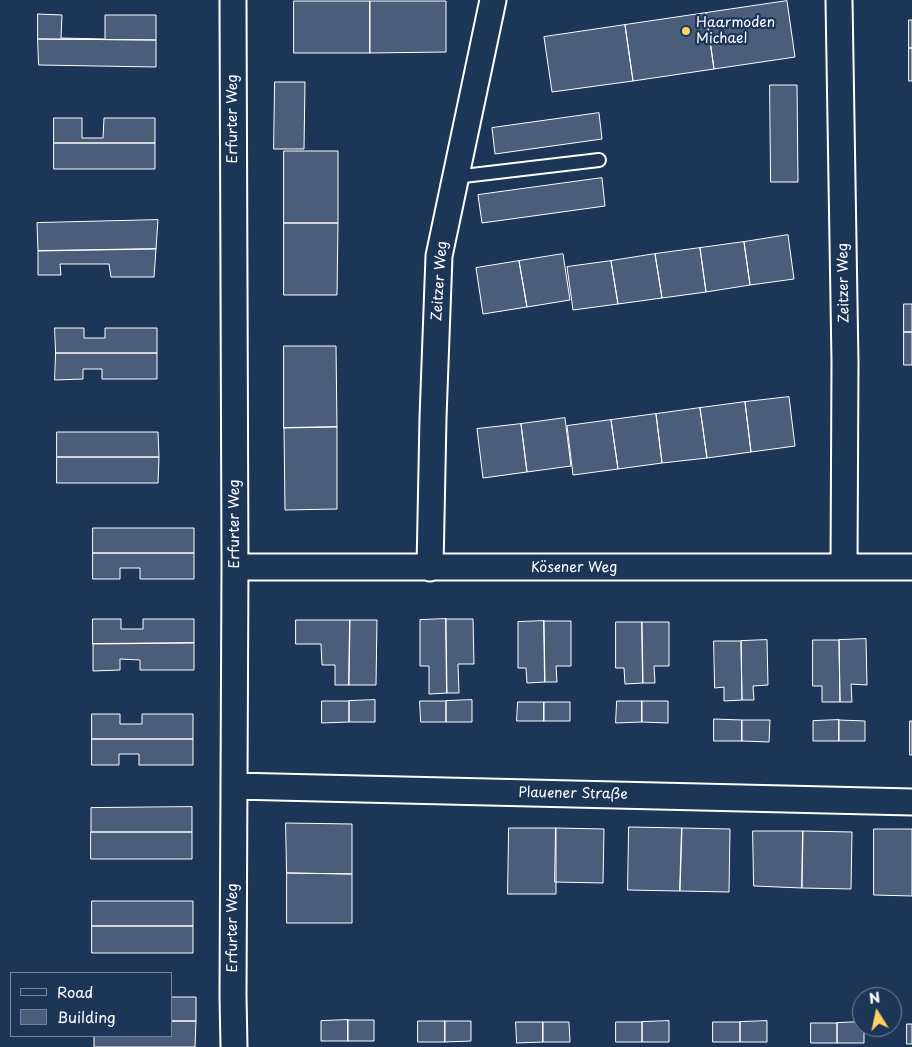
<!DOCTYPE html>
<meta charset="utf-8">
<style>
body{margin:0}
#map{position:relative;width:912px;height:1047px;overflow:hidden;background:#1d3557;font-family:"Playpen Sans",sans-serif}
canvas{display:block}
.legend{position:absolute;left:10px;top:972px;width:162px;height:65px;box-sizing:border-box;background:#1d3557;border:1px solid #77869a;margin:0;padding:6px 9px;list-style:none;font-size:15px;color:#fff}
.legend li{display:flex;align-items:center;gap:10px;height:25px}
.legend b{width:25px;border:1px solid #77869a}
.north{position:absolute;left:852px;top:987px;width:50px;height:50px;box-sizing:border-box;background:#1d3557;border:1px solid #77869a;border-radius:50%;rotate:350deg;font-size:14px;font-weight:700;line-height:20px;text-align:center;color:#fff}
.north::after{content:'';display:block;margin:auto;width:18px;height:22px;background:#ffd166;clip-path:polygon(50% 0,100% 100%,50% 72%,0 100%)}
</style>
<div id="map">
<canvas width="912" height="1047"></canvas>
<ul class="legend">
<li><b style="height:6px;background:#1d3557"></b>Road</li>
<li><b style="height:14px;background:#4a5d79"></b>Building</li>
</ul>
<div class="north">N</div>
</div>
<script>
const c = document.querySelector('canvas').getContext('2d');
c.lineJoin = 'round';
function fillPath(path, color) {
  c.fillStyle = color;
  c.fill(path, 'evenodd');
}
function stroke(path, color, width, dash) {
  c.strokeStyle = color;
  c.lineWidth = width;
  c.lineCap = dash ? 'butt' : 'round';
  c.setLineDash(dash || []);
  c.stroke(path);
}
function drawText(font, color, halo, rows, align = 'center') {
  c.font = font + ' "Playpen Sans",sans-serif';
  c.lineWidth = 4.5;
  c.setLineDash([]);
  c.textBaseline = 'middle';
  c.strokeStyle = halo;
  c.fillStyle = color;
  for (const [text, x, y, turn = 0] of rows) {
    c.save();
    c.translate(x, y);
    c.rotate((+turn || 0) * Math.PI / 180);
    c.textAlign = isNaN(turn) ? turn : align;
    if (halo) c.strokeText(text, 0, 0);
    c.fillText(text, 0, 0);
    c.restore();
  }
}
const building = new Path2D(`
 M294 1H370V53H294Z
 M370 1H446V52L370 53Z
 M787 1 795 57 714 69 706 13Z
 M706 13 714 69 633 81 625 25Z
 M38 14 62 15 61 38 105 39V15H156V40L38 39Z
 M909 20H912V48H909Z
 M625 25 633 81 552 92 544 37Z
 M38 39 156 40V67L39 65Z
 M909 48H912V81H909Z
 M275 82H305L304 149H274Z
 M770 85H797L798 182H771Z
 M599 113 602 139 495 154 492 128Z
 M54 118H82V138H103L104 118H155V143H54Z
 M54 143H155V169H54Z
 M284 151H338V223H284Z
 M602 178 605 206 482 223 478 195Z
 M158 220 156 249 38 251 37 223Z
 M284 223H338L337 295H284Z
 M788 235 794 279 750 285 744 242Z
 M744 242 750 285 706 292 700 248Z
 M700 248 706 292 662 298 655 254Z
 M156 249 154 277H111L109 264H60L61 275H38V251Z
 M563 254 570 300 527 307 519 261Z
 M655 254 662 298 618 304 611 261Z
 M519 261 527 307 483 314 476 268Z
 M611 261 618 304 573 310 567 267Z
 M904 304H912V332H904Z
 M55 328H84V338H105V328H157V353H56Z
 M904 332H912V365H904Z
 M284 346H336L337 427 284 428Z
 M56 353H157V379H102V369H83V379L55 380Z
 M789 397 795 446 751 452 745 402Z
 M745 402 751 452 707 458 700 408Z
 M700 408 707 458 662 463 656 414Z
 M656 414 662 463 618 469 611 420Z
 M565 418 571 466 527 472 521 424Z
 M611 420 618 469 573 475 567 426Z
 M521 424 527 472 483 478 477 429Z
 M337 427V509L285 510 284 428Z
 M57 432H158L159 457H57Z
 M57 457H159L158 483H57Z
 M93 528H194V553H93Z
 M93 553H194V579H140V568H120V579H93Z
 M93 619H121V629H143V619H194V643L93 644Z
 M446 619H473L474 664H458L459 693H447Z
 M446 619 447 693 429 694V666H420V620Z
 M296 620H350L349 685H335V665H322L321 644H296Z
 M350 620H377L376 685H349Z
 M544 621 545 682 527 683 526 668H518V622Z
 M544 621H571V666H556L557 682H545Z
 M616 622H642L643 683 625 684 624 668H616Z
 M642 622H669V666H654L655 683H643Z
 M866 639 867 685 851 684 852 702H840L839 640Z
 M767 640 768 685 753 686 754 700H742L741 641Z
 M813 640H839L840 702H822V686H813Z
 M714 641H741L742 700 724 701V687L715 688Z
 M194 643V670H140V660L120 659V670L93 671V644Z
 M375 700V722H349V701Z
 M472 700V722H446V701Z
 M322 701H349V722L322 723Z
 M420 701H446V722H421Z
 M617 701H642V722L616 723Z
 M642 701H668V723L642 722Z
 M518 702H544V721H517Z
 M544 702H570V721H544Z
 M92 714H120V724H142V714H193V739H92Z
 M714 719 742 720V741H714Z
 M742 720H770L769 742 742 741Z
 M839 720 865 721V741H839Z
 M839 720V741H813V721Z
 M910 721H912V755H910Z
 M92 739H193V765H139V754H119V765H92Z
 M192 807V832H91V808Z
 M286 823 352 824V874L287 873Z
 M629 827 682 828 680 891 628 890Z
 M509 828H556V894H508Z
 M556 828 604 829 603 883 555 882Z
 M682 828 730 829 729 892 680 891Z
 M874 829H912V896L874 895Z
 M753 831H803L802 888 754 886Z
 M803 831 852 832 851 889 802 888Z
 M91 832H192V859H91Z
 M287 873 352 874V923H287Z
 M92 901H193V926H92Z
 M92 926H193V953H92Z
 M171 997H196V1021H171Z
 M348 1020H374V1041H348Z
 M348 1020V1041H321V1021Z
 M171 1021H196L195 1047H94V1036H171Z
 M418 1021H445V1042H418Z
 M445 1021H471V1041L445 1042Z
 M669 1021V1042H642V1022Z
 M767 1021V1042H740V1022Z
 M516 1022H543V1042L517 1043Z
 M543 1022H569L570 1042H543Z
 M616 1022H642V1042H616Z
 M713 1022H740V1042H713Z
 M862 1022V1027H864V1043H837V1023Z
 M811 1023H837V1043H811Z
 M907 1024H912V1044H907Z`);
fillPath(building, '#4a5d79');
stroke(building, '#fff', 1);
const service = new Path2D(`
 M455 177 599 160`);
const minor = new Path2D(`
 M233 0 235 567 233 996 234 1047
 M839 0 845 362 844 567
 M235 567H912
 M430 568 433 418 439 256 493 0
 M234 786 912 802`);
stroke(service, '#fff', 16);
stroke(minor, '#fff', 29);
stroke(service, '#1d3557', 12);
stroke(minor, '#1d3557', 25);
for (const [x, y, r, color] of [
 [686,31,5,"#ffd166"]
]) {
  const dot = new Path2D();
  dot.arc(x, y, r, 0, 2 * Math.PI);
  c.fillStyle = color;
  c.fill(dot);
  stroke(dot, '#1d3557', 2);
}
drawText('14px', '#fff', '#1d3557', [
 ["Haarmoden",696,23],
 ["Michael",696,39]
], 'left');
drawText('14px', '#fff', '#1d3557', [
 ["Erfurter Weg",233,119,-90],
 ["Zeitzer Weg",440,281,-86],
 ["Zeitzer Weg",844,283,-91],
 ["Erfurter Weg",235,524,-90],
 ["Kösener Weg",574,568],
 ["Plauener Straße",573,794,1],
 ["Erfurter Weg",233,928,-90]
]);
</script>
